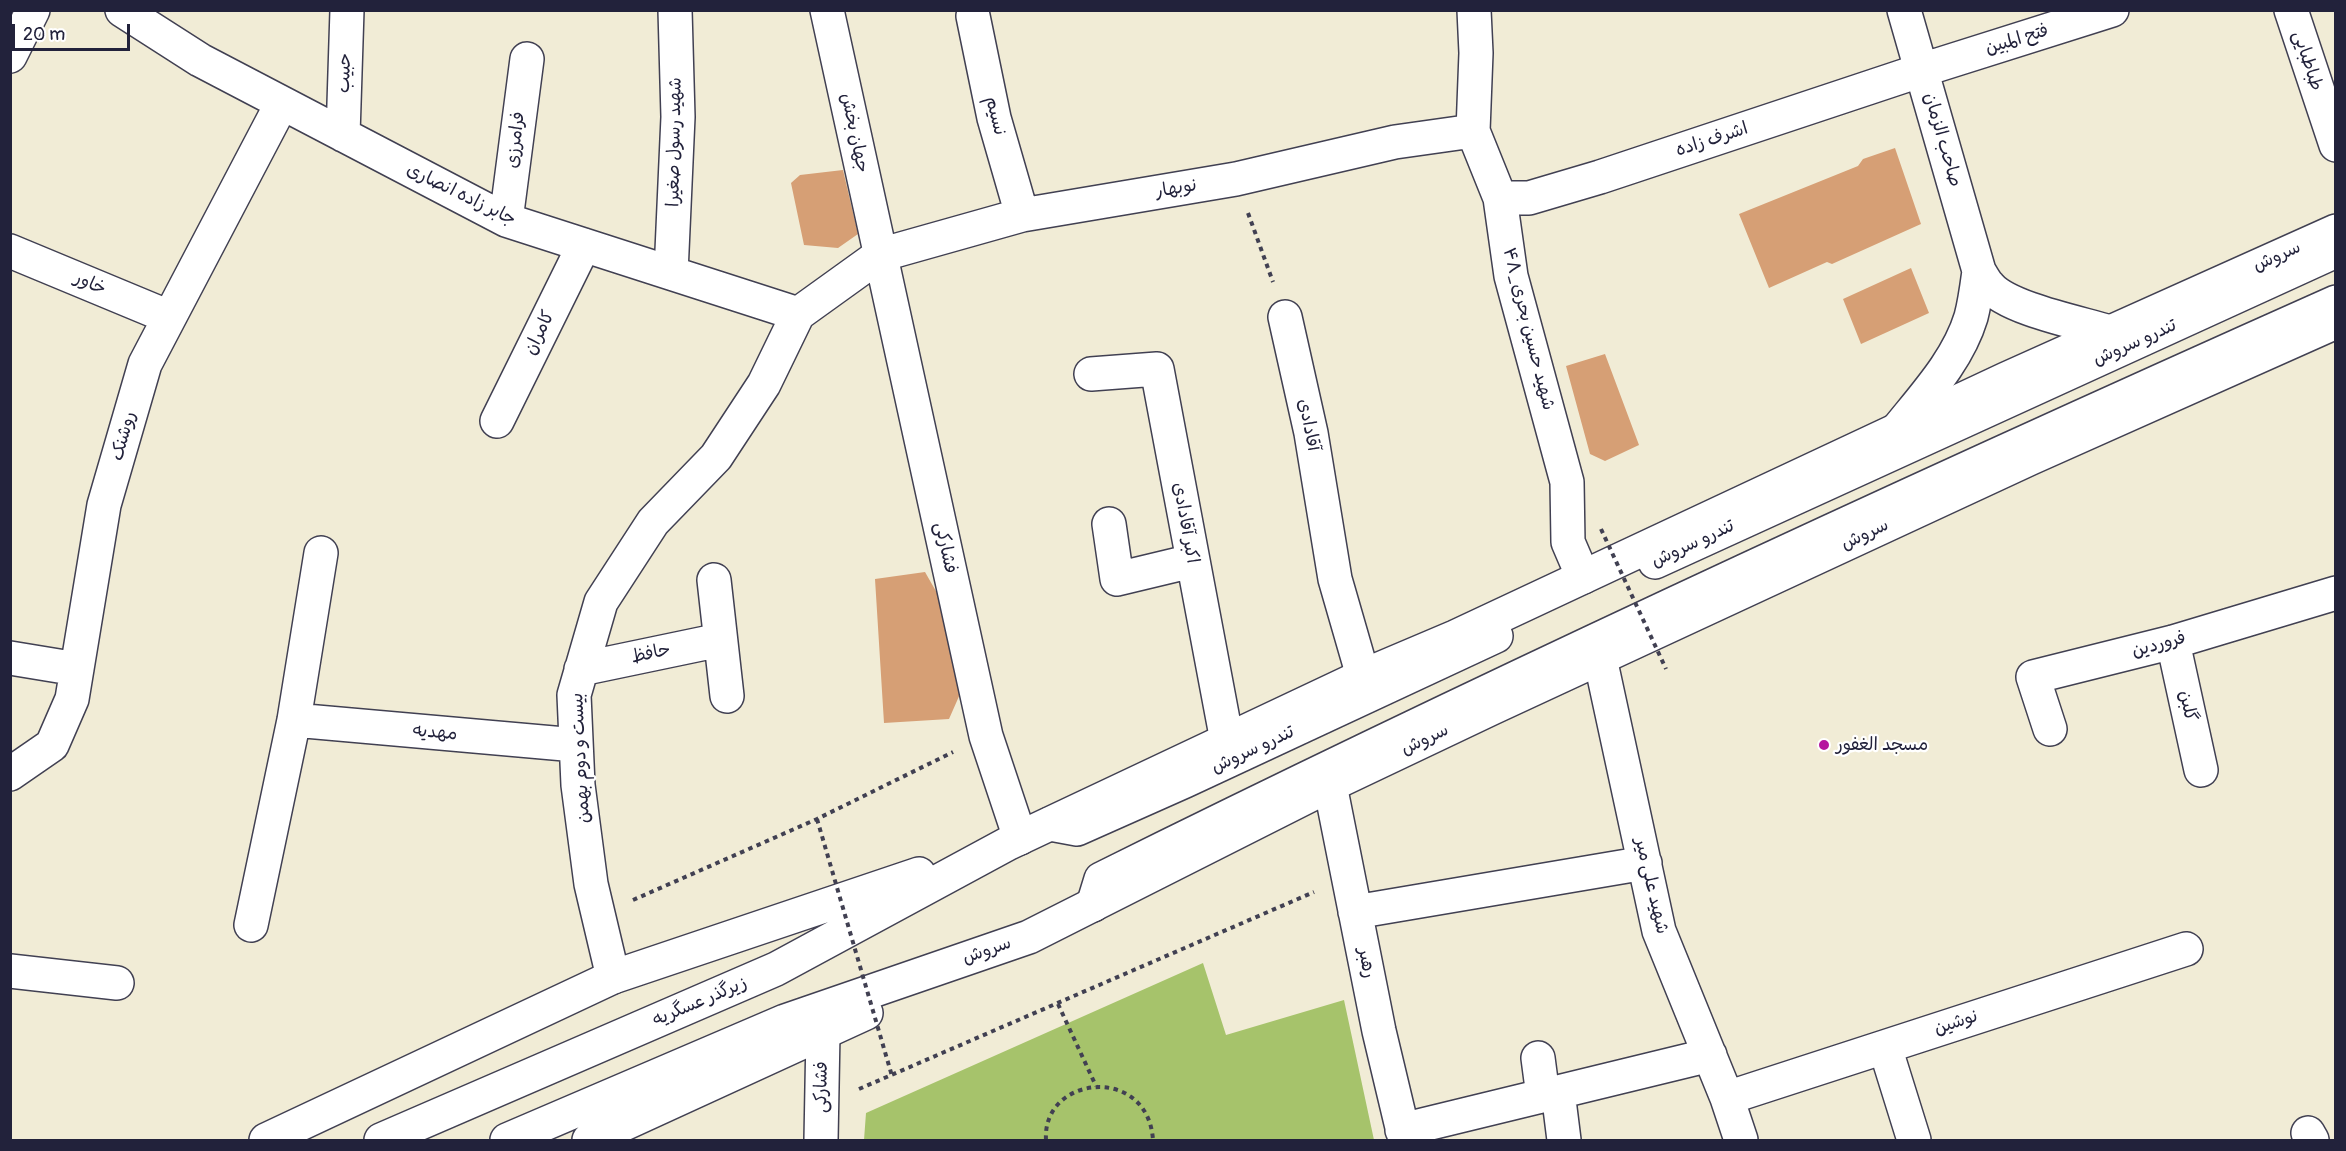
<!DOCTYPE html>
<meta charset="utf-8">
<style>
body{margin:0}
#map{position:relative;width:2346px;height:1151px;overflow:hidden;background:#f1ecd6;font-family:Pangolin,sans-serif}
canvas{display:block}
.frame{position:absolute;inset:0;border:12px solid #22223b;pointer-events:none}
.scale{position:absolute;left:12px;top:24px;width:118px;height:27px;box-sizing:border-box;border:3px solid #22223b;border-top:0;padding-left:8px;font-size:18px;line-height:21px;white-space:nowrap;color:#22223b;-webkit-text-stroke:4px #fff;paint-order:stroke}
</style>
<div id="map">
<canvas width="2346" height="1151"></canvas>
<div class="frame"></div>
<div class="scale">20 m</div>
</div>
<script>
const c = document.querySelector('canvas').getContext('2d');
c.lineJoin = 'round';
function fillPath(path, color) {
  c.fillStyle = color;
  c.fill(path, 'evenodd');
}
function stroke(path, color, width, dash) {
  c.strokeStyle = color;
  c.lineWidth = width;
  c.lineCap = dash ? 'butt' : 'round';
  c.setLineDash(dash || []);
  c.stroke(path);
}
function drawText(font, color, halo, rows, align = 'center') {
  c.font = font + ' Pangolin,"Playpen Sans Arabic",sans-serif';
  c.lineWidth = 4.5;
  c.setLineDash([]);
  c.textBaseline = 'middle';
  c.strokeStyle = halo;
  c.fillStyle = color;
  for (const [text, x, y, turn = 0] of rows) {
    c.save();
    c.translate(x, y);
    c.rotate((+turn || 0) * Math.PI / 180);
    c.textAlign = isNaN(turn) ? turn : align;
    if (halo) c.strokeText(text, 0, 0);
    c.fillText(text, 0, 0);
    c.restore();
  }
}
fillPath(new Path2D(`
 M1203 963 1226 1035 1344 1000 1374 1140H864L866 1113Z`), '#a6c36b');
fillPath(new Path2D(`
 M1895 148 1921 224 1832 264 1827 262 1769 288 1739 214 1858 166 1863 159Z
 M843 170 858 234 838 248 804 245 791 183 800 175Z
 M1911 268 1929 313 1861 344 1843 299Z
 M1605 354 1639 445 1605 461 1590 454 1566 366Z
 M925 572 941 600 964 685 949 719 884 723 875 579Z`), '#d69f75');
const minor = new Path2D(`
 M122 10 200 60 506 220 798 314 880 255 1022 215 1236 179 1395 142 1473 131
 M827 10 986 736 1020 838
 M1474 10 1476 53 1473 131 1500 198 1511 276 1567 482 1568 542 1583 577
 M1904 10 1979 271C1982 276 1985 282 1989 286 2008 309 2081 323 2110 332
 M2291 10 2336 145
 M973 16 994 118 1022 215
 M10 56 33 10
 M343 135 347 10
 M1500 198H1529L1600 177 1922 70 2112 10
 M506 220 527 59
 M10 251 169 317
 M671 273 678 117 675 10
 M1285 317 1311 433 1335 579 1363 676
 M1091 374 1157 369 1227 741
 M497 421 584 245
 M1897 430C1925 395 1958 360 1971 317 1975 302 1977 286 1979 271
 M1109 524 1117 579 1192 561
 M1655 562 2336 251
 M714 580 727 696
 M2173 642 2201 770
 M10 658 77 669
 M1600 658 1659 931 1727 1098 1741 1140
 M581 669 720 640
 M294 720 576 745
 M2050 729 2033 677 2173 642 2336 593
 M10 774 52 745 72 699 104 505 145 364 282 103
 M1330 785 1379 1031 1405 1140
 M1050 824 1077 829 1185 781 1496 636
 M1093 905 1101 879C1508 677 1921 487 2336 302
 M1355 912 1645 863
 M251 925 294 720 321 553
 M10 971 117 983
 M613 977 591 884 578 785 574 695 601 602 653 522 716 457 764 384 798 314
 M1885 1047 1914 1140
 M1538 1058 1543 1096
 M1558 1092 1564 1140
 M1727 1098 2186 949
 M1402 1130 1710 1055
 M2308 1133 2312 1140
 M821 1140 823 1033`);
const major = new Path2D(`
 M266 1140 613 977 919 874
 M381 1140 776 969 1009 843 1363 676 1455 637 2006 379 2336 231
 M507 1140 785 1021 1029 937 1330 785 1492 708 2031 458 2336 322
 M589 1140 866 1013`);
stroke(minor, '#414052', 36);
stroke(major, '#414052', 36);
stroke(new Path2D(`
 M1248 213 1273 282
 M633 900 817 819 953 752
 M1058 1004 1096 1086
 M859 1089 1314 892
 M1046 1140C1042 1075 1148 1064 1153 1140`), '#414052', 4, [4.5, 4.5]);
stroke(minor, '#fff', 33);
stroke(major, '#fff', 33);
stroke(new Path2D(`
 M1601 529 1666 669
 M817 819 892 1076`), '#414052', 4, [4.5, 4.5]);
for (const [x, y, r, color] of [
 [1824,745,6,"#b5179e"]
]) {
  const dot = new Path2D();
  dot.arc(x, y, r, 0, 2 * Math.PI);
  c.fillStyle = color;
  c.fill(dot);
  stroke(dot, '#fff', 2);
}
drawText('18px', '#22223b', '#fff', [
 ["فتح المبین",2017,40,-17],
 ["طباطبایی",2307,61,72],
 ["حبیب",345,73,-88],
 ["نسیم",995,116,76],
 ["جهان بخش",854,133,78],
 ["فرامرزی",516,140,-83],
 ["اشرف زاده",1712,140,-18],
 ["صاحب الزمان",1942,140,74],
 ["شهید رسول صغیرا",675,142,-89],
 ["نوبهار",1176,189,-10],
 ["جابر زاده انصاری",461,195,26],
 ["سروش",2277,257,-24],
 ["خاور",90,284,23],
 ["۴۸_شهید حسین بحری",1528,329,76],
 ["کامران",540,333,-64],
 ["تندرو سروش",2135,343,-24],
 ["آقادادی",1308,425,79],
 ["روشنک",124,436,-74],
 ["اکبر آقادادی",1185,523,80],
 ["سروش",1865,535,-25],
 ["تندرو سروش",1693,544,-25],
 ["فشارکی",945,548,78],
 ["فروردین",2159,645,-15],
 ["حافظ",651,654,-12],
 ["گلبن",2187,706,78],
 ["مهدیه",435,733,5],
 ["سروش",1425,740,-25],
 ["تندرو سروش",1253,750,-25],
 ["بیست و دوم بهمن",581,758,-93],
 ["شهید علی میر",1651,886,77],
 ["سروش",987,951,-19],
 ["رهبر",1366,963,79],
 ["زیرگذر عسگریه",700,1002,-23],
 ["نوشین",1956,1023,-18],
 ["فشارکی",822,1087,-89]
]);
drawText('18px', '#22223b', '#fff', [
 ["مسجد الغفور",1836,745]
], 'left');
</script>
